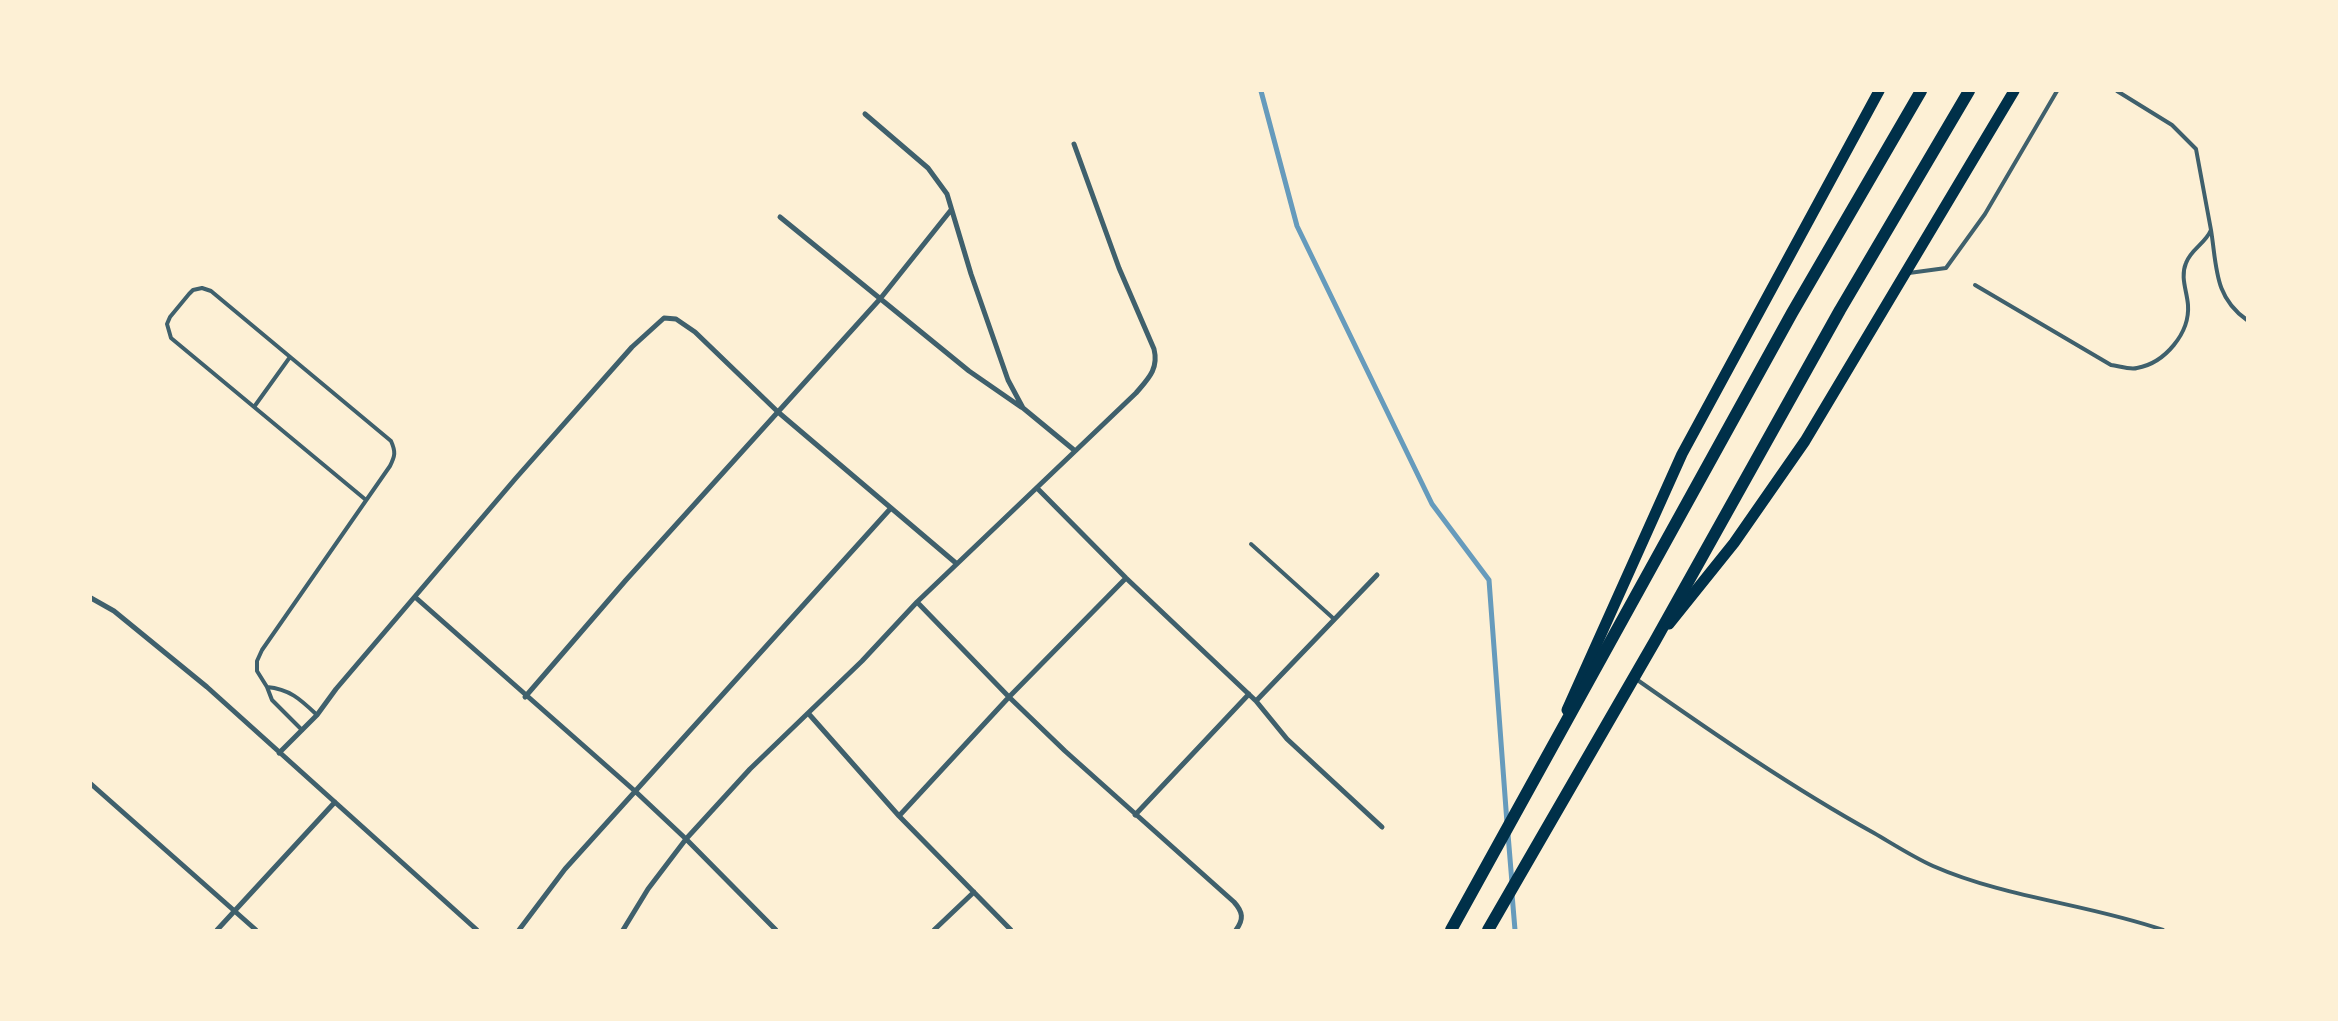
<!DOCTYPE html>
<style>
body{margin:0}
#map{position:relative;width:2338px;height:1021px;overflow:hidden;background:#fdf0d5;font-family:Georgia,serif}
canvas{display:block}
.frame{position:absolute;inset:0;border:92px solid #fdf0d5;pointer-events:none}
</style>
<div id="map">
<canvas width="2338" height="1021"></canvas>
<div class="frame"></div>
</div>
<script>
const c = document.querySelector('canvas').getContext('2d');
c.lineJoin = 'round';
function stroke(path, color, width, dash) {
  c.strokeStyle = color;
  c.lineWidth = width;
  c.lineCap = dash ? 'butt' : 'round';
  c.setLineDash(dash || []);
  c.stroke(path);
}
stroke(new Path2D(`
 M1261 91 1297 226 1432 504 1489 580 1507 823
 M1508 834 1512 883
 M1512 894 1515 930`), '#669bbc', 5);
stroke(new Path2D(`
 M2211 230C2217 267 2214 297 2247 320
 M1909 273 1946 268 1985 214 2057 91
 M1975 285 2111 365C2119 366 2130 370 2137 368 2165 363 2190 333 2188 305 2187 291 2180 277 2186 263 2191 249 2205 244 2211 230L2196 149 2172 125 2117 91
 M254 407 290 357
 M1251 544 1334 619
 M1636 679C1713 733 1791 787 1874 833 1893 844 1913 857 1933 866 2006 898 2088 904 2163 930
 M267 687C290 689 301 700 317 715
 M302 730 272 700 267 687 257 671V661L262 650 390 466C395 456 396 452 391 441L211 291 202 288 193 290 189 294 170 317 167 324 171 338 366 500`), '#3f606c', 4);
stroke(new Path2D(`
 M865 114 928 168 947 194 971 274 1008 380 1023 408 1074 450
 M780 217 969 371 1021 407
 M1037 488 1126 578 1256 701 1287 739 1382 827
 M415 597 636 792 686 839 776 930
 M91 598 114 611 207 687 477 930
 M917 602 1009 697 1065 751 1234 902C1243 912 1244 919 1236 930
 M525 697 626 580 880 299 951 210
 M1256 701 1377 575
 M808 713 899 816 1011 930
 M279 753 317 715 336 689 516 478 632 347 664 318 676 319 695 332 778 412 957 564
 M91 784 256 930
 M1135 815 1249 694
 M899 816 1009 697 1126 578
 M217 930 335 802
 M519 930 565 869 891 508
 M623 930 648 889 686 839 750 769 862 661 917 602 1136 393C1148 379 1159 369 1154 349L1119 268 1074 144
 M934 930 974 892`), '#3f606c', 5);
stroke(new Path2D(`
 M1669 624 1734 543 1805 441 2014 91
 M1567 710 1682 454 1879 91`), '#003049', 11);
stroke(new Path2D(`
 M1451 930 1792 313 1921 91
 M1488 930 1655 641 1840 310 1969 91`), '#003049', 12);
</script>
